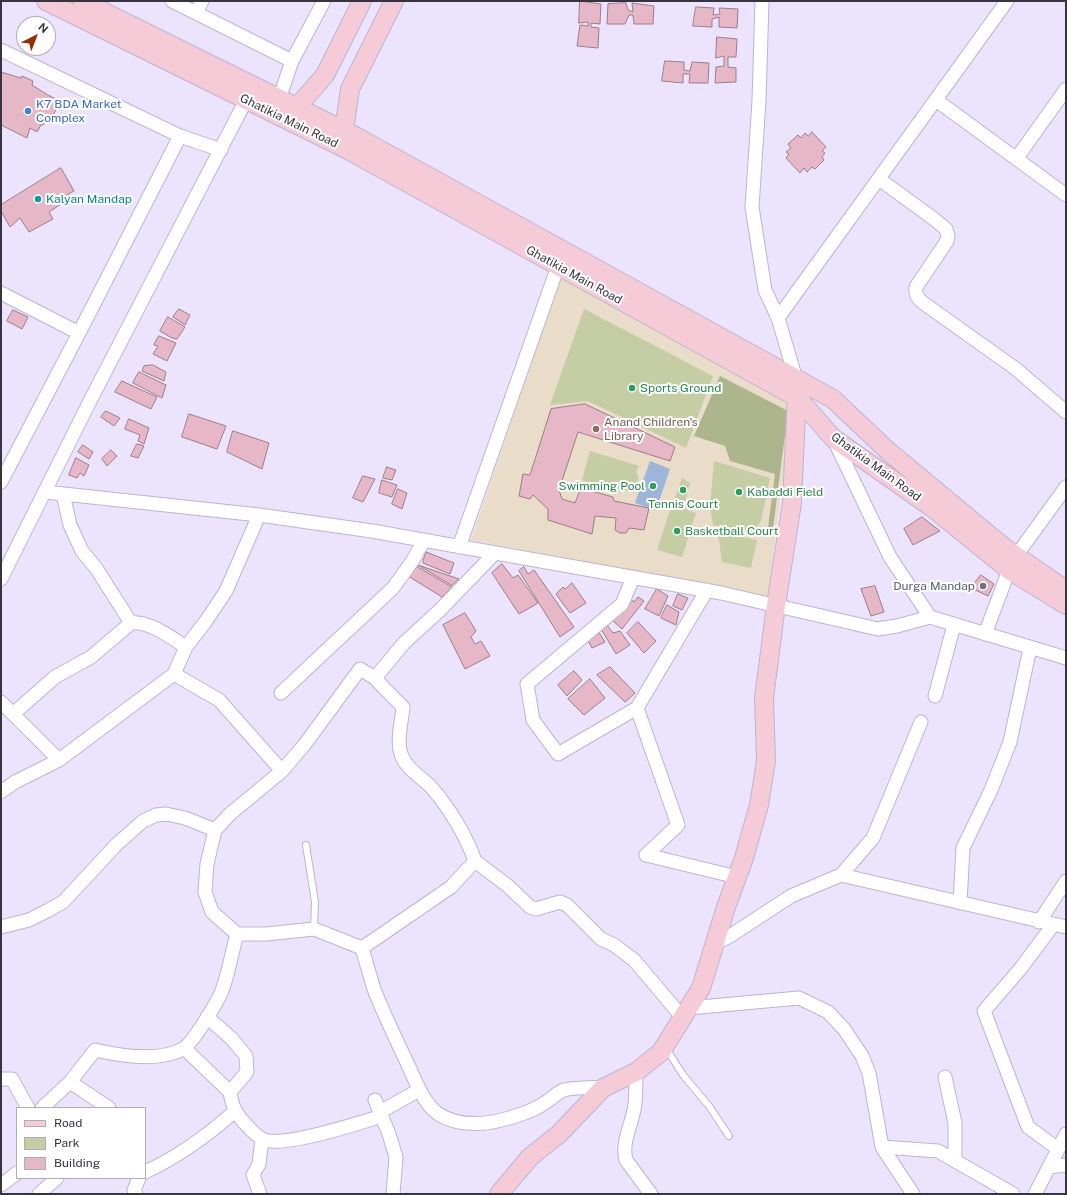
<!DOCTYPE html>
<style>
body{margin:0}
#map{position:relative;width:1067px;height:1195px;overflow:hidden;background:#ece3fe;font-family:"Public Sans",sans-serif}
canvas{display:block}
.frame{position:absolute;inset:0;border:2px solid #38343f;pointer-events:none}
.legend{position:absolute;left:16px;top:1107px;width:130px;height:72px;box-sizing:border-box;background:#fff;border:1px solid #afaeb2;margin:0;padding:5px 7px;list-style:none;font-size:12px;color:#38343f}
.legend li{display:flex;align-items:center;gap:8px;height:20px}
.legend b{width:20px;border:1px solid #afaeb2}
.north{position:absolute;left:16px;top:16px;width:40px;height:40px;box-sizing:border-box;background:#fff;border:1px solid #afaeb2;border-radius:50%;rotate:42deg;font-size:11px;font-weight:700;line-height:16px;text-align:center;color:#38343f}
.north::after{content:'';display:block;margin:auto;width:14px;height:18px;background:#943000;clip-path:polygon(50% 0,100% 100%,50% 72%,0 100%)}
</style>
<div id="map">
<canvas width="1067" height="1195"></canvas>
<div class="frame"></div>
<ul class="legend">
<li><b style="height:5px;background:#f4cbd7"></b>Road</li>
<li><b style="height:11px;background:#c4cda4"></b>Park</li>
<li><b style="height:11px;background:#e6b7c6"></b>Building</li>
</ul>
<div class="north">N</div>
</div>
<script>
const c = document.querySelector('canvas').getContext('2d');
c.lineJoin = 'round';
function fillPath(path, color) {
  c.fillStyle = color;
  c.fill(path, 'evenodd');
}
function stroke(path, color, width, dash) {
  c.strokeStyle = color;
  c.lineWidth = width;
  c.lineCap = dash ? 'butt' : 'round';
  c.setLineDash(dash || []);
  c.stroke(path);
}
function drawText(font, color, halo, rows, align = 'center') {
  c.font = font + ' "Public Sans",sans-serif';
  c.lineWidth = 4;
  c.setLineDash([]);
  c.textBaseline = 'middle';
  c.strokeStyle = halo;
  c.fillStyle = color;
  for (const [text, x, y, turn = 0] of rows) {
    c.save();
    c.translate(x, y);
    c.rotate((+turn || 0) * Math.PI / 180);
    c.textAlign = isNaN(turn) ? turn : align;
    if (halo) c.strokeText(text, 0, 0);
    c.fillText(text, 0, 0);
    c.restore();
  }
}
fillPath(new Path2D(`
 M562 273 793 401 768 596 471 540Z`), '#e9dcc8');
fillPath(new Path2D(`
 M584 309 713 376 686 448 588 401 550 405Z
 M590 451 639 466 636 472C642 480 635 486 628 491L621 489 620 493 582 480Z
 M714 461 770 478 761 521 753 532 713 525 710 506Z
 M682 478 690 483 685 501 675 498Z
 M672 504 696 513 682 557 657 550Z
 M718 532 757 540 751 568 722 562Z`), '#c4cda4');
fillPath(new Path2D(`
 M720 376 788 411 773 528H768L775 474 730 461 725 446 694 436Z`), '#adb58c');
fillPath(new Path2D(`
 M650 461 670 469 656 510 635 503Z`), '#9cb5d8');
const building = new Path2D(`
 M580 1 601 4 600 24 591 23V27L599 28 598 48 577 46 580 25 588 26V22L579 23Z
 M626 3 628 10 633 12 632 3 654 6 653 24H634L633 15H629L625 24H607L608 4Z
 M696 7 714 8 713 15 720 14 719 8 738 9 737 28 719 27V17L712 19V27L693 26Z
 M717 37 737 39 736 57H728V67L736 68V82L715 83 716 67 724 66V56L716 58Z
 M665 61 684 62V70L690 71 692 62 709 63 708 83H689L690 74H683V83L662 81Z
 M1 72 21 78 22 76 33 81 32 85 48 95 60 101 50 122 46 121 43 125H41L37 132 30 128 27 138 1 125Z
 M812 132 826 147 822 151 825 153 822 157 824 160 815 169 812 167 807 172 804 168 800 173 786 158 789 154 786 152 791 148 788 144 798 135 801 138 805 133 808 136Z
 M61 168 74 191 63 197 66 201 49 212 53 219 29 232 20 218 10 227 1 211V205Z
 M179 309 190 315 185 325 173 317Z
 M13 310 28 317 22 329 7 321Z
 M168 317 185 327 177 339 172 338 160 331Z
 M159 336 176 343 167 361 153 354 158 346 154 345Z
 M153 365 166 372 164 381 142 371 144 366Z
 M139 372 166 385 162 398 133 383Z
 M122 381 157 397 151 409 115 392Z
 M585 404 675 447 670 461 578 432 559 490 562 499 575 503 581 488 613 497 614 501 649 508 644 530 629 528 626 533H620L615 530 616 518 595 516 592 534 548 520V509L533 495 530 499 519 496 523 474 530 475 551 409Z
 M106 411 120 418 114 426 101 417Z
 M189 414 226 426 217 449 182 437Z
 M129 419 149 428 144 444 138 441 140 435 125 429Z
 M233 431 269 443 262 469 227 452Z
 M137 444 144 446 138 458 131 456Z
 M83 445 93 452 89 459 78 452Z
 M111 450 117 456 107 466 102 459Z
 M76 458 89 465 84 476 80 473 77 478 69 475Z
 M387 467 396 470 392 480 383 478Z
 M363 476 375 479 363 502 353 498Z
 M382 480 397 485 392 497 379 493Z
 M398 489 407 493 402 509 392 504Z
 M922 517 940 531 913 545 904 529Z
 M426 552 454 563 450 574 423 563Z
 M502 564 513 578 518 575 538 603 519 614 492 573Z
 M418 565 459 579 452 585Z
 M416 566 452 587 442 597 408 576Z
 M524 567 528 574 534 570 574 627 560 637 519 571Z
 M981 575 994 584 988 596 971 588Z
 M572 583 586 603 570 613 556 594 563 587 565 589Z
 M875 586 884 612 871 616 861 589Z
 M657 589 668 596 659 616 645 609Z
 M678 594 688 598 682 610 673 606Z
 M629 597 634 602 638 597 644 601 622 629 610 618Z
 M667 605 679 612 676 625 661 618Z
 M465 613 476 631 471 637 475 644 481 641 490 656 465 669 443 625Z
 M638 622 656 641 644 653 627 633Z
 M607 625 613 633 620 631 630 645 616 654 601 629Z
 M598 631 605 642 592 648 586 637Z
 M610 667 635 693 625 702 597 675Z
 M574 671 582 680 567 696 558 685Z
 M590 679 605 698 584 715 568 699Z`);
fillPath(building, '#e6b7c6');
stroke(building, '#9b7e87', 1);
const lane = new Path2D(`
 M306 845 315 902 314 929
 M666 1048 683 1075 709 1106 729 1136`);
const street = new Path2D(`
 M172 1 292 61 279 99
 M762 1 759 101 752 207 765 290 778 318 796 379
 M196 13 202 1
 M1 50 180 136
 M292 61 324 1
 M936 100 1066 195
 M1016 159 1066 89
 M879 179 934 219 946 229 948 236 947 241 916 287C915 294 917 297 922 302L1016 369 1066 412
 M1 293 79 333 180 136 221 150
 M778 318 1007 1
 M834 440 890 557 930 617
 M1 482 79 333
 M45 492 259 515 372 531 721 593 878 629 897 626 930 617 1066 658
 M63 494 70 525 82 551 96 568 131 623
 M459 547 558 266
 M495 553 439 611 404 643 375 678 383 687 403 707C402 721 397 736 400 750 403 767 420 776 431 787 448 806 467 837 475 861L451 887 362 948C366 962 370 976 374 989 384 1015 397 1041 409 1067 416 1082 423 1102 437 1113 462 1130 493 1124 519 1115 528 1112 538 1108 546 1102 552 1099 557 1092 564 1090 570 1088 596 1087 603 1088
 M633 578 622 604 527 684 533 720 558 754 637 708
 M1 579 90 401 246 100
 M707 590 637 708 678 825 646 855 737 877
 M985 634 1009 570 1016 556 1066 487
 M174 674 186 647 206 621 226 591 259 515
 M281 693 393 588 413 560 424 540
 M935 696 954 625
 M1 702 59 760 174 674 219 700 282 771
 M13 714 55 677 91 657 131 623C148 620 172 638 186 647
 M1 792 15 782 59 760
 M475 861 508 886 530 907 536 909 560 902 567 905 601 939 614 945 634 960 682 1017
 M841 875 873 838 921 722
 M960 903 963 848 991 790 1010 742 1030 648
 M1039 922 1066 881
 M1053 925 1021 968 984 1011 1028 1127 1058 1149
 M1 927 29 920 47 911 63 902 117 844 143 821 156 815 166 814 185 818 215 830
 M715 943 730 936 791 896 841 875 1066 927
 M362 948 314 929 266 934H237L212 912 205 892 207 864 215 830 230 814 282 771 305 744 360 669 375 678
 M689 1008 799 998 828 1012 844 1029 862 1056 869 1073 882 1147
 M207 1017 231 1038 246 1056 247 1072 230 1092C231 1098 232 1104 235 1110 238 1117 255 1135 262 1139 281 1149 359 1123 382 1116
 M184 1048 230 1092
 M636 1072C636 1083 636 1093 635 1104 633 1123 621 1141 626 1160L651 1194
 M945 1077 955 1123V1161
 M1 1079H12L28 1108
 M70 1082 109 1108
 M375 1100 389 1134 396 1157 393 1194
 M42 1108 70 1082 95 1050C121 1056 159 1062 183 1049 193 1043 219 1000 223 988 229 970 232 952 237 934
 M380 1112 419 1090
 M1049 1167 1066 1165
 M145 1172C180 1156 207 1136 235 1111
 M1 1185 17 1173
 M39 1194 57 1178
 M136 1194 134 1190 139 1178
 M260 1194 253 1175 259 1164 262 1139
 M913 1194 882 1147 938 1151 1013 1194
 M1035 1194 1066 1134`);
const secondary = new Path2D(`
 M46 1 348 150 798 398 833 438 934 509 1009 570 1066 605
 M82 1 355 136 833 399 888 451 1006 549 1066 590
 M297 107 325 75 362 1
 M344 130 350 89 394 1
 M499 1194 530 1157 559 1134 603 1088 636 1072 661 1052 701 988 726 907 744 858 759 805 766 761 764 698 776 605 792 503 797 391`);
stroke(lane, '#bdb4ce', 8);
stroke(street, '#bdb4ce', 15);
stroke(secondary, '#bdb4ce', 20);
stroke(lane, '#fff', 6);
stroke(street, '#fff', 13);
stroke(secondary, '#f4cbd7', 18);
for (const [x, y, r, color] of [
 [28,111,4,"#3f7fe0"],
 [38,199,4,"#0f9aa8"],
 [632,388,4,"#2e9e5b"],
 [596,429,4,"#8d6e63"],
 [653,486,4,"#2e9e5b"],
 [683,490,4,"#2e9e5b"],
 [739,492,4,"#2e9e5b"],
 [677,531,4,"#2e9e5b"],
 [983,586,4,"#6b7280"]
]) {
  const dot = new Path2D();
  dot.arc(x, y, r, 0, 2 * Math.PI);
  c.fillStyle = color;
  c.fill(dot);
  stroke(dot, '#fff', 1.5);
}
drawText('12px', '#366cbe', '#fff', [
 ["K7 BDA Market",36,104],
 ["Complex",36,118]
], 'left');
drawText('12px', '#38343f', '#fff', [
 ["Ghatikia Main Road",289,121,26],
 ["Ghatikia Main Road",574,275,29],
 ["Ghatikia Main Road",876,467,36]
]);
drawText('12px', '#0d838f', '#fff', [
 ["Kalyan Mandap",46,199]
], 'left');
drawText('12px', '#27864d', '#fff', [
 ["Sports Ground",640,388],
 ["Swimming Pool",645,486,"right"],
 ["Kabaddi Field",747,492],
 ["Tennis Court",683,504,"center"],
 ["Basketball Court",685,531]
], 'left');
drawText('12px', '#785e54', '#fff', [
 ["Anand Children's",604,422],
 ["Library",604,436]
], 'left');
drawText('12px', '#5b616d', '#fff', [
 ["Durga Mandap",975,586]
], 'right');
</script>
